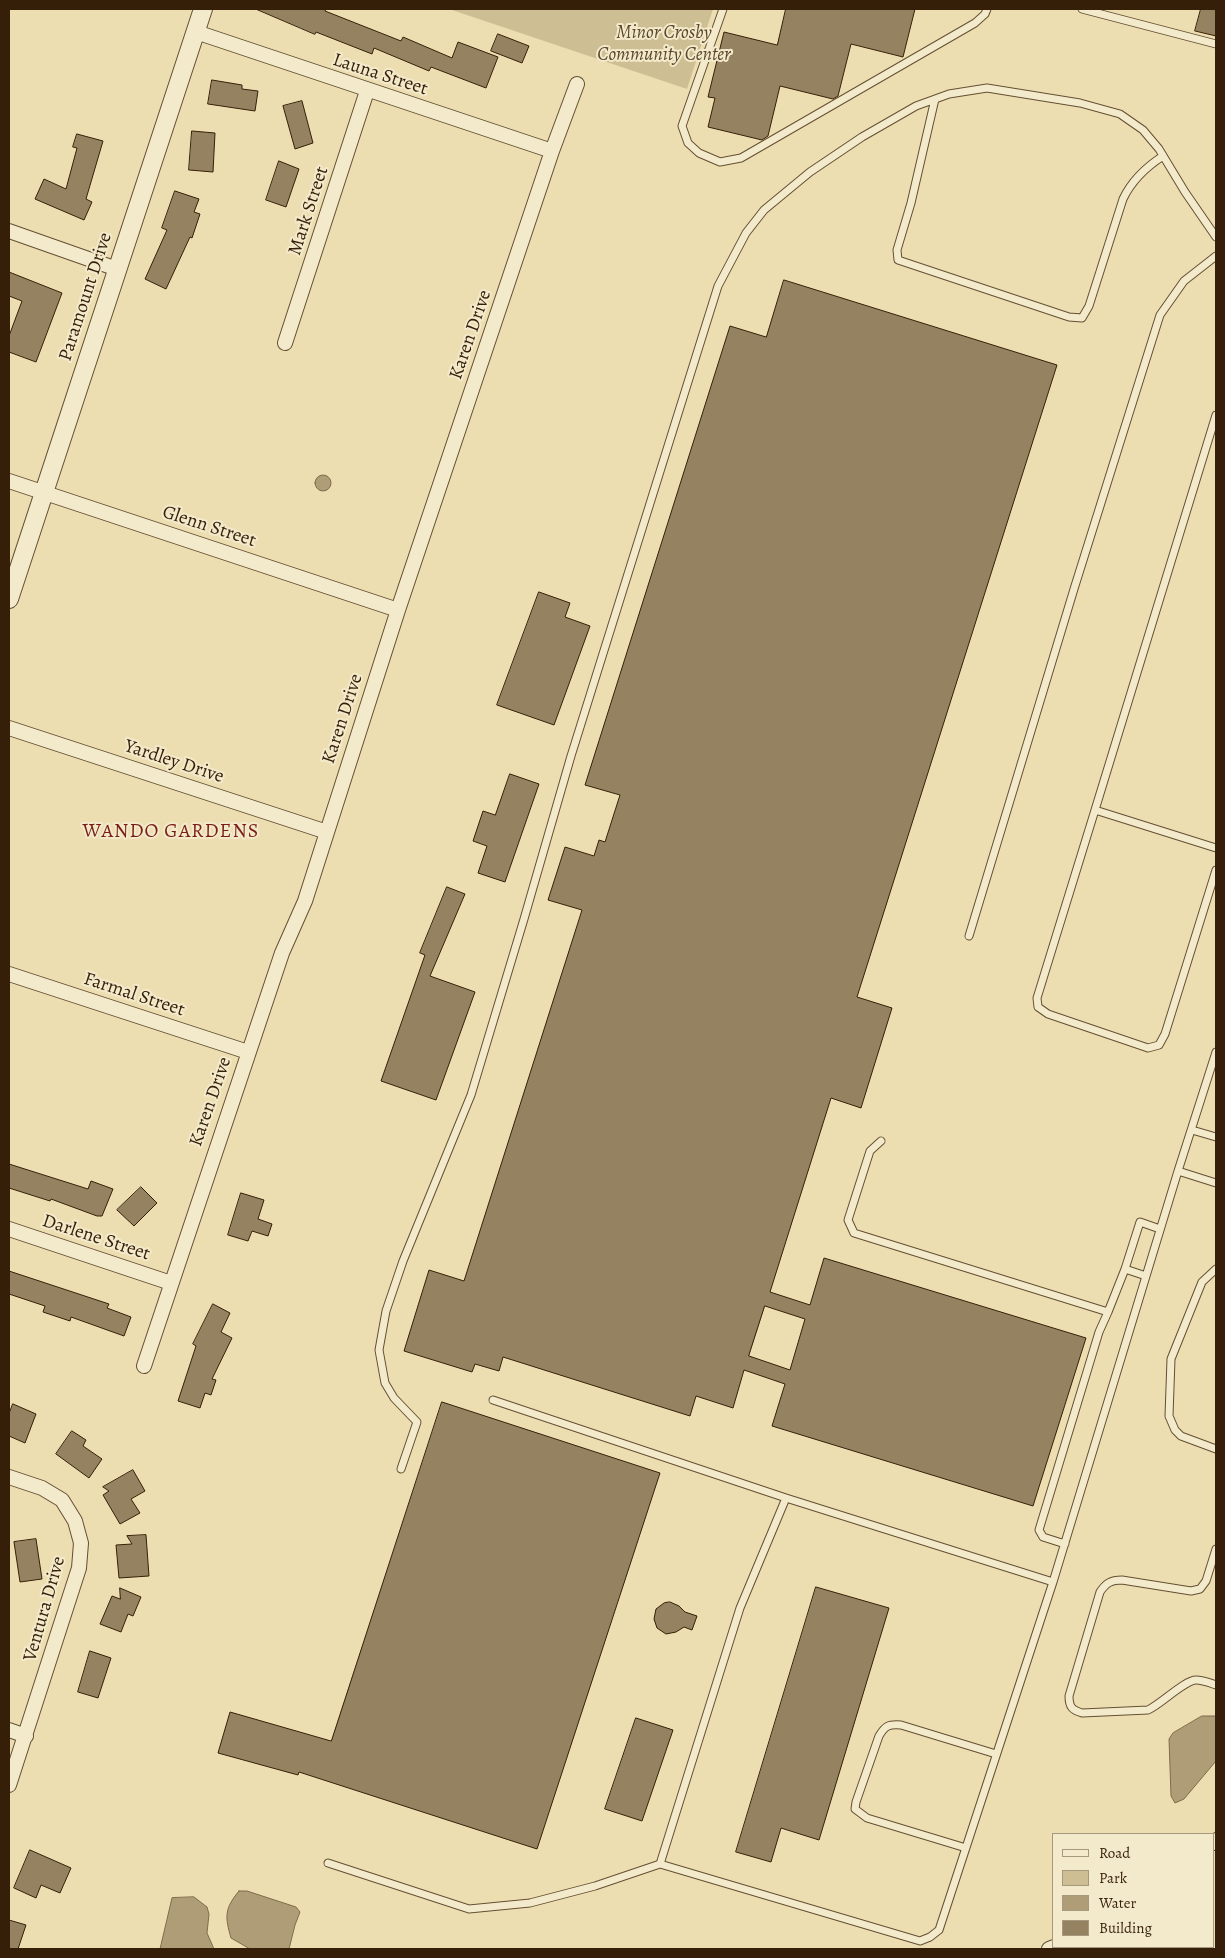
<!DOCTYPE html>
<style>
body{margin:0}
#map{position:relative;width:1225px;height:1958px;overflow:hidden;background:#eddeb1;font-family:Alegreya,serif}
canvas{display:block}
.frame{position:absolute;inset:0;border:10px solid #361f08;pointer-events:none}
.legend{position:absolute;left:1052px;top:1833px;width:162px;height:115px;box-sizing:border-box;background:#f3eacc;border:1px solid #a7997e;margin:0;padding:6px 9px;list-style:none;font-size:15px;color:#361f08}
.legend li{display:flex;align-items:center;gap:10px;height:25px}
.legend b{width:25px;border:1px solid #a7997e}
</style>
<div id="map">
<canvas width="1225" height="1958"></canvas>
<div class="frame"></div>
<ul class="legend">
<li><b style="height:6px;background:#f3eacc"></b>Road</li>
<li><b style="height:14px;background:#cebe94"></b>Park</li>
<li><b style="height:14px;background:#af9d78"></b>Water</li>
<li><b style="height:14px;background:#958260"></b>Building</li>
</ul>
</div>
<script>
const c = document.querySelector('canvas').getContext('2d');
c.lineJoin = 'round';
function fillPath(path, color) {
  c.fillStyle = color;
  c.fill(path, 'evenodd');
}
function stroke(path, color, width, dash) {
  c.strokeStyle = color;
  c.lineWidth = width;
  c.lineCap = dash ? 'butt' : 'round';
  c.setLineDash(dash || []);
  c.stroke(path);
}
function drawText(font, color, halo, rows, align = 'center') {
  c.font = font + ' Alegreya,serif';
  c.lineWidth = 4;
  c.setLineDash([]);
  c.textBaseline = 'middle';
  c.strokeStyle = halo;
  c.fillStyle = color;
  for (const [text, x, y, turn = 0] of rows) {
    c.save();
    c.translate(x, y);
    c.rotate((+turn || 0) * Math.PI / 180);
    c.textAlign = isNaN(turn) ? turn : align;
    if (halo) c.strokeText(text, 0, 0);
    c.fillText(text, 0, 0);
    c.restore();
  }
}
fillPath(new Path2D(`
 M449 9H713L687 89Z`), '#cebe94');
const water = new Path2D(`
 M315 483a8 8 0 1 1 16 0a8 8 0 1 1-16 0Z
 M1202 1716H1216V1761L1184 1799 1175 1803 1171 1796 1169 1739 1173 1733Z
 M239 1891H247L296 1907 300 1912 295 1925 289 1949H250L231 1938C225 1917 224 1909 239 1891Z
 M194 1897 207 1907 209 1914 207 1933 214 1949H160L172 1898Z`);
fillPath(water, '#af9d78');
stroke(water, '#7f6b4b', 1);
const building = new Path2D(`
 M256 9H326L325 11 401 41 403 37 452 58 458 42 498 57 486 88 431 67 429 71 374 48 372 54 316 32 315 34Z
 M786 9H915L903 57 851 44 838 96 833 99 780 86 768 136 762 140 708 127 715 98 708 97 724 32 777 45Z
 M1201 9H1216V36L1195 31Z
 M498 34 529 46 522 63 491 51Z
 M212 80 242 85V89L258 91 255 111 208 104Z
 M302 101 313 143 295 149 283 106Z
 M192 131 215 133 213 172 189 170Z
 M77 134 103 141 86 199 92 202 84 220 35 199 44 179 66 189 77 148 73 147Z
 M279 161 299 169 286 207 266 200Z
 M175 191 199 199 194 212 200 214 192 238 190 237 166 289 145 279 167 230 162 228Z
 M9 272 62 293 36 362 9 352V336L22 301 9 296Z
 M784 280 1057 365 857 997 892 1008 861 1108 831 1098 770 1292 810 1305 824 1258 1086 1338 1033 1506 772 1426 785 1384 744 1370 733 1408 696 1396 690 1416 503 1357 499 1371 475 1364 472 1372 404 1351 429 1270 464 1281 582 910 548 900 565 847 594 856 599 840 605 842 620 795 585 785 730 326 766 337ZM765 1306 805 1319 790 1370 749 1356Z
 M539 592 570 603 565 617 590 626 554 725 497 705Z
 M510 774 539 784 505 882 478 873 487 846 473 841 483 811 495 815Z
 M447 887 465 894 430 976 475 992 436 1100 381 1081 425 955 420 953Z
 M9 1164 88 1189 91 1181 113 1189 102 1216H97L51 1199 50 1201 9 1188Z
 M141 1187 157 1203 134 1226 117 1210Z
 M241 1193 264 1200 258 1219 272 1224 268 1236 252 1231 248 1241 228 1235Z
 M9 1271 109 1304 107 1308 131 1317 124 1336 71 1317 70 1321 43 1312 45 1306 9 1294Z
 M213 1304 230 1313 221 1332 232 1338 212 1379 216 1380 211 1395 205 1393 200 1408 178 1401 196 1346 193 1344Z
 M442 1402 660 1473 537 1849 299 1772 298 1775 218 1753 230 1712 331 1741Z
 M13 1404 36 1414 25 1443 9 1436V1414Z
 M72 1431 86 1440 83 1446 102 1459 89 1478 56 1454Z
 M133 1470 145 1491 131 1499 140 1513 120 1524 103 1495 109 1491 103 1487Z
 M146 1535 149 1576 119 1578 116 1545 132 1544 127 1536Z
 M36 1539 42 1579 20 1582 14 1542Z
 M816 1587 889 1608 819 1840 781 1828 771 1862 736 1852Z
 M120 1588 141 1597 133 1616 128 1614 121 1632 100 1624 112 1596 120 1599Z
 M670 1602 679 1606 685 1612 697 1616 692 1630 684 1627 676 1632 666 1634 657 1628 654 1619 656 1609 664 1603Z
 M90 1651 111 1658 98 1698 78 1692Z
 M636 1718 673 1730 642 1821 605 1809Z
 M30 1850 71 1868 60 1893 41 1885 36 1898 14 1888Z
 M9 1920 26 1925 18 1949H9Z`);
fillPath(building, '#958260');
stroke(building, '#361f08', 1);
const service = new Path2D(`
 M723 9 682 126 688 143 699 153 720 162 741 158 975 23 985 14 987 9
 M1082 9 1216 44
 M935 99 911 203 897 250 898 260 1069 317 1082 318 1089 306 1123 199C1132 180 1146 167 1163 156
 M1095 810 1216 415
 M1216 848 1095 810 1037 998 1038 1007 1048 1014 1148 1048 1159 1045 1165 1034 1216 870
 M969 936 1074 589 1160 315 1184 281 1216 256
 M1192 1130 1216 1137
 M881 1141 870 1151 848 1220 854 1233 1108 1312 1125 1269 1146 1276
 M1178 1171 1216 1183
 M1125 1269 1140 1222 1160 1229
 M1216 1269 1202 1282 1171 1359 1169 1416 1175 1430 1181 1436 1216 1449
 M493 1400 786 1498 1053 1582 1178 1171 1216 1052
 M401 1469 417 1422 394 1398 385 1383 379 1350 386 1311 403 1261 471 1095 524 919 571 756 718 286 746 233 764 210 810 172 862 137 916 106 949 94 987 88 1080 103 1120 114 1143 130 1159 149 1185 192 1216 237
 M1065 1544 1043 1537 1039 1530 1099 1332 1108 1312
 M1216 1549 1206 1581 1200 1589 1191 1591 1122 1580C1111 1580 1106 1583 1100 1592L1069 1696C1069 1707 1072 1710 1082 1713L1148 1710C1161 1704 1185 1680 1196 1680 1203 1680 1210 1683 1216 1685
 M966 1848 867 1818 855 1809 856 1802 879 1736C885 1726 888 1724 901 1725L996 1754
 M328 1863 469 1909 530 1903 595 1886 660 1864 920 1941 930 1937 939 1930 1053 1582
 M660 1864 740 1608 786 1498`);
const minor = new Path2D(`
 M196 32 552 151
 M9 231 117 269
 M285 343 367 91
 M9 481 398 610
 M9 728 327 832
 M9 974 248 1052
 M9 1229 171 1283
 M144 1366 282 953 305 901 398 610 552 151 577 84
 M9 1477 42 1488 62 1500 75 1521 81 1543 79 1568 9 1785
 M9 1730 26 1736
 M1214 1843 1216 1840
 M1049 1949 1054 1947`);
const tertiary = new Path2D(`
 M9 599 203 9`);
stroke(service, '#644f32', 9);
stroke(minor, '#644f32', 16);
stroke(tertiary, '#644f32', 20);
stroke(service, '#f3eacc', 7);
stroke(minor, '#f3eacc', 14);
stroke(tertiary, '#f3eacc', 18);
drawText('italic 19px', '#5c472b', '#f3eacc', [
 ["Minor Crosby",664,33],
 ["Community Center",664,55]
]);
drawText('19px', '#361f08', '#f3eacc', [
 ["Launa Street",380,75,18],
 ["Mark Street",309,211,-72],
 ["Paramount Drive",86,297,-72],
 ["Karen Drive",471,335,-71],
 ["Glenn Street",209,527,18],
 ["Karen Drive",343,719,-72],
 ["Yardley Drive",174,762,18],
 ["Farmal Street",134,995,18],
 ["Karen Drive",211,1102,-71],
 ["Darlene Street",96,1238,18],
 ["Ventura Drive",45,1609,-74]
]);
c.letterSpacing = '1px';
drawText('20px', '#7a1f14', '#f3eacc', [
 ["WANDO GARDENS",171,832]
]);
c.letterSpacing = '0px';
</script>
